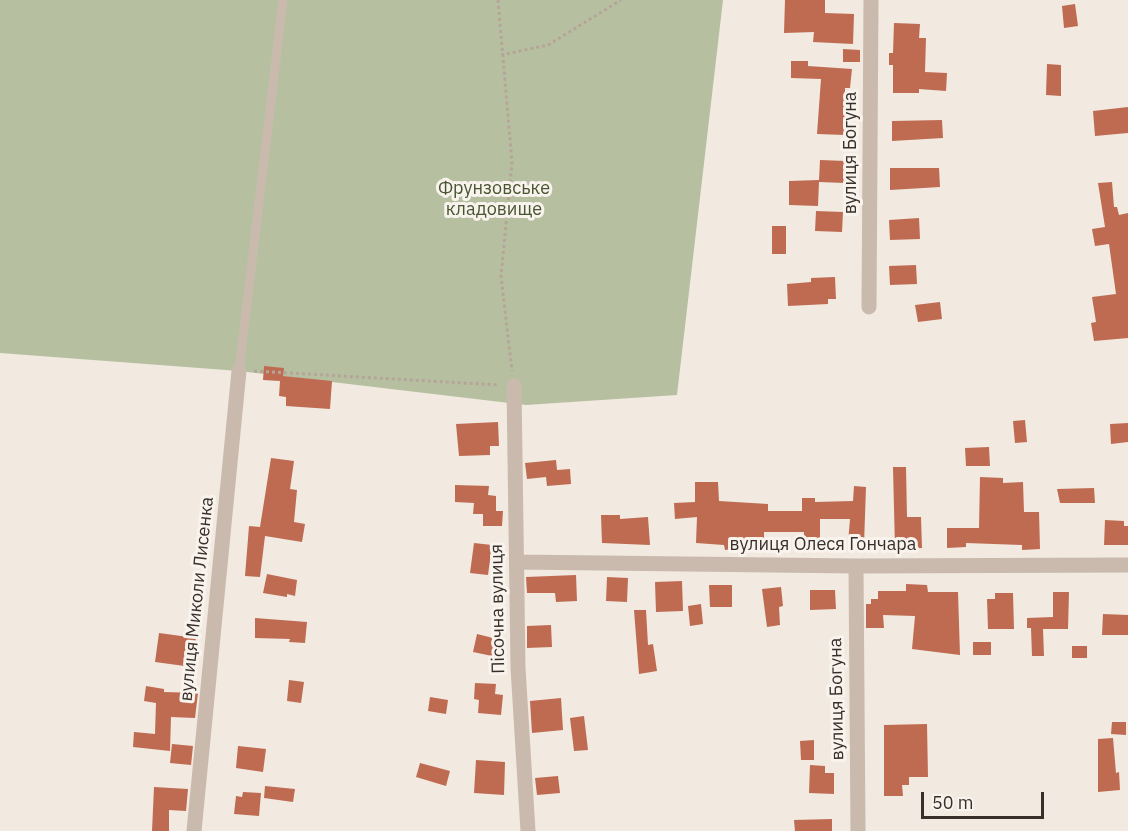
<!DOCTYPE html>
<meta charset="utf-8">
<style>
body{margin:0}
#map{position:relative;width:1128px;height:831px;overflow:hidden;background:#f2e9e0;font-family:"IBM Plex Sans",sans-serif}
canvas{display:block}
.scale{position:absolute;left:921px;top:792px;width:123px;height:27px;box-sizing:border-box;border:3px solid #382f2b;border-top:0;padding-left:8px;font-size:18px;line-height:21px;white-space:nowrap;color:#382f2b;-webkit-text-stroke:4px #f9f3ed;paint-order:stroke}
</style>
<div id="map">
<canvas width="1128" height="831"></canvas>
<div class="scale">50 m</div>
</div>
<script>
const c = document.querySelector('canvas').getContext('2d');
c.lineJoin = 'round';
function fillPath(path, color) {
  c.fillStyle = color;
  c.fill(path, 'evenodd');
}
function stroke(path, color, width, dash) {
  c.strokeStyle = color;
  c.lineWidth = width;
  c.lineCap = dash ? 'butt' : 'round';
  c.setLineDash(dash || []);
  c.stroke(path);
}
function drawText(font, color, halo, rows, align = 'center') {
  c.font = font + ' "IBM Plex Sans",sans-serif';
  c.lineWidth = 6;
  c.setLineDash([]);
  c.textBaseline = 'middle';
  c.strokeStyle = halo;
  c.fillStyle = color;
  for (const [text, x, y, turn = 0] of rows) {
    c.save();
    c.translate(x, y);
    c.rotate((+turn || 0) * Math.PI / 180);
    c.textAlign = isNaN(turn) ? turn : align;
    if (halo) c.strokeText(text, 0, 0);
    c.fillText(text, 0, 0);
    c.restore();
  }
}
fillPath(new Path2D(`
 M0 0H723L677 395 526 405 239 371 0 353Z`), '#b6c0a1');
fillPath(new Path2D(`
 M785 0H825V13L854 14 853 44 813 42 814 32 784 33Z
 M1075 4 1078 26 1064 28 1062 6Z
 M894 23 920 24 919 38H926L925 72 947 73 946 91 919 89V93H893V65H889V53H893Z
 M843 49 860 50V62H843Z
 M791 61H808V66L852 69 850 88H845V135L817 134 821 79 791 78Z
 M1047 64 1061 65V96L1046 95Z
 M1128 107V133L1095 136 1093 111Z
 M942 120 943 138 892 141V121Z
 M820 160 846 161 845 183 819 182 818 206 789 205V181L819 180Z
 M890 168H939L940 187 890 190Z
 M1112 182 1114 207H1117L1119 215 1128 213V338L1094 341 1091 323 1096 322 1092 297 1116 294 1109 244 1095 246 1092 229 1105 227 1098 183Z
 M816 211 843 212 842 232 815 231Z
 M919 218 920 239 890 240 889 220Z
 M772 226H786V254H772Z
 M916 265 917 284 890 285 889 266Z
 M835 277 836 299H828V304L788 306 787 284 811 282V278Z
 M940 302 942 319 918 322 915 305Z
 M264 366 284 368 283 376 332 381 330 409 286 406V397L279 396 280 381 263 380Z
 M1025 420 1027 442 1015 443 1013 421Z
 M498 422 499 446H490V455L459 456 456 424Z
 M1128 423V442L1111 444 1110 424Z
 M989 447 990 466H966L965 448Z
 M271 458 294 461 290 489 297 490 294 522 305 524 302 542 265 536 260 577 245 576 249 526 260 527Z
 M556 460 557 470 570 469 571 484 547 486 546 477 527 479 525 463Z
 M893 467H906L907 517H921L922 548 895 549Z
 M980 477 1003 478V483L1023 482 1024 512H1039L1040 549 1022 550V545L966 543V547L947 548V528H979Z
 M695 482H718L719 501 768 504V511H802V498H815V502L853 501 854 486 866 487 864 544 848 543 850 519H820V545H804V532H764V541H744V548L725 550 724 545 696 543 697 517 675 519 674 503 695 502Z
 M455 485 489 486 488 495 496 496V511H503L502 526H483V514H473L474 503 455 502Z
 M1094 488 1095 503H1060L1057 489Z
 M601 515H620V519L648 517 650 545 602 543Z
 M1105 520 1124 521V526H1128V545H1104Z
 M474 543 492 545 488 575 470 573Z
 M267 574 297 580 295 596 287 594V597L263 593Z
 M576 575 577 601 556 602 555 593H527L526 577Z
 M607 577 628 578 627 602 606 601Z
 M682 581 683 611 656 612 655 582Z
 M906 584 927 585 928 592H958L960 655 912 649 915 616 883 615 884 628H866V604H871V599H878V591H906Z
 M709 585H732V607H710Z
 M781 587 783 606 779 607 780 625 767 627 762 589Z
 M810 590H835L836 609 810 610Z
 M1053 592H1069L1068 629H1043L1044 656H1032L1031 628H1027V618L1053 617Z
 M995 593H1013L1014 629H988L987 599H995Z
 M701 604 703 624 690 626 688 606Z
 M634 610H646L648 645 653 644 657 671 639 674Z
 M1103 614 1128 615V635H1102Z
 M255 618 307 622 305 643 289 642 290 639 255 638Z
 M551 625 552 647 527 648V626Z
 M159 633 196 638 192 667 155 662Z
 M477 634 501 640 497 657 473 652Z
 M973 642H991V655H973Z
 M1072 646H1087V658H1072Z
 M289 680 304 682 301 703 287 701Z
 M475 683 496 684 495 694 503 695 501 715 478 713 479 700 474 699Z
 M146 686 164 689V692L198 693 195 718 171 717 170 751 133 747 134 732 155 734 156 703 144 701Z
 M430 697 448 700 446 714 428 711Z
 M561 698 563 730 532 733 530 701Z
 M584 716 588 750 574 751 570 718Z
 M1112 722H1126V735L1111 734Z
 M927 724 928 777H909V785H902L903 796H884V725Z
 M1113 738 1116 773 1119 772 1120 790 1098 792V739Z
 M814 740V760H801L800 741Z
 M172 744 193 746 191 765 170 763Z
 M238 746 266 749 263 772 236 768Z
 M476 760 505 762 504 795 474 793Z
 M420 763 450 771 446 786 416 777Z
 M810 765 825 766V773H834V794L809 793Z
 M558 776 560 793 537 795 535 778Z
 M265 786 295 789 293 802 264 798Z
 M154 787 188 789 186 811 169 810V831H152Z
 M243 792 261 793 259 816 234 814 236 796 242 797Z
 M832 819V831H795L794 820Z`), '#be6b52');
stroke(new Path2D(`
 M498 0 512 162 501 276 512 371
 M501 55 548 45 621 0
 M254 371 499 385`), '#b5a497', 3, [3, 3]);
stroke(new Path2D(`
 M239 371 283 0`), '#c9baad', 9);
stroke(new Path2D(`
 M869 307 871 0
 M514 386 518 668 528 831
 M517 562 856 566 1128 565
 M856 566 858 831
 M194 831 239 371`), '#c9baad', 15);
drawText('18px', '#382f2b', '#f9f3ed', [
 ["вулиця Богуна",851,153,-90],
 ["вулиця Олеся Гончара",823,545],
 ["вулиця Миколи Лисенка",197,599,-84],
 ["Пісочна вулиця",498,609,-91],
 ["вулиця Богуна",837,699,-91]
]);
drawText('18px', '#485530', '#f9f3ed', [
 ["Фрунзовське",494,189],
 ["кладовище",494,210]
]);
</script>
